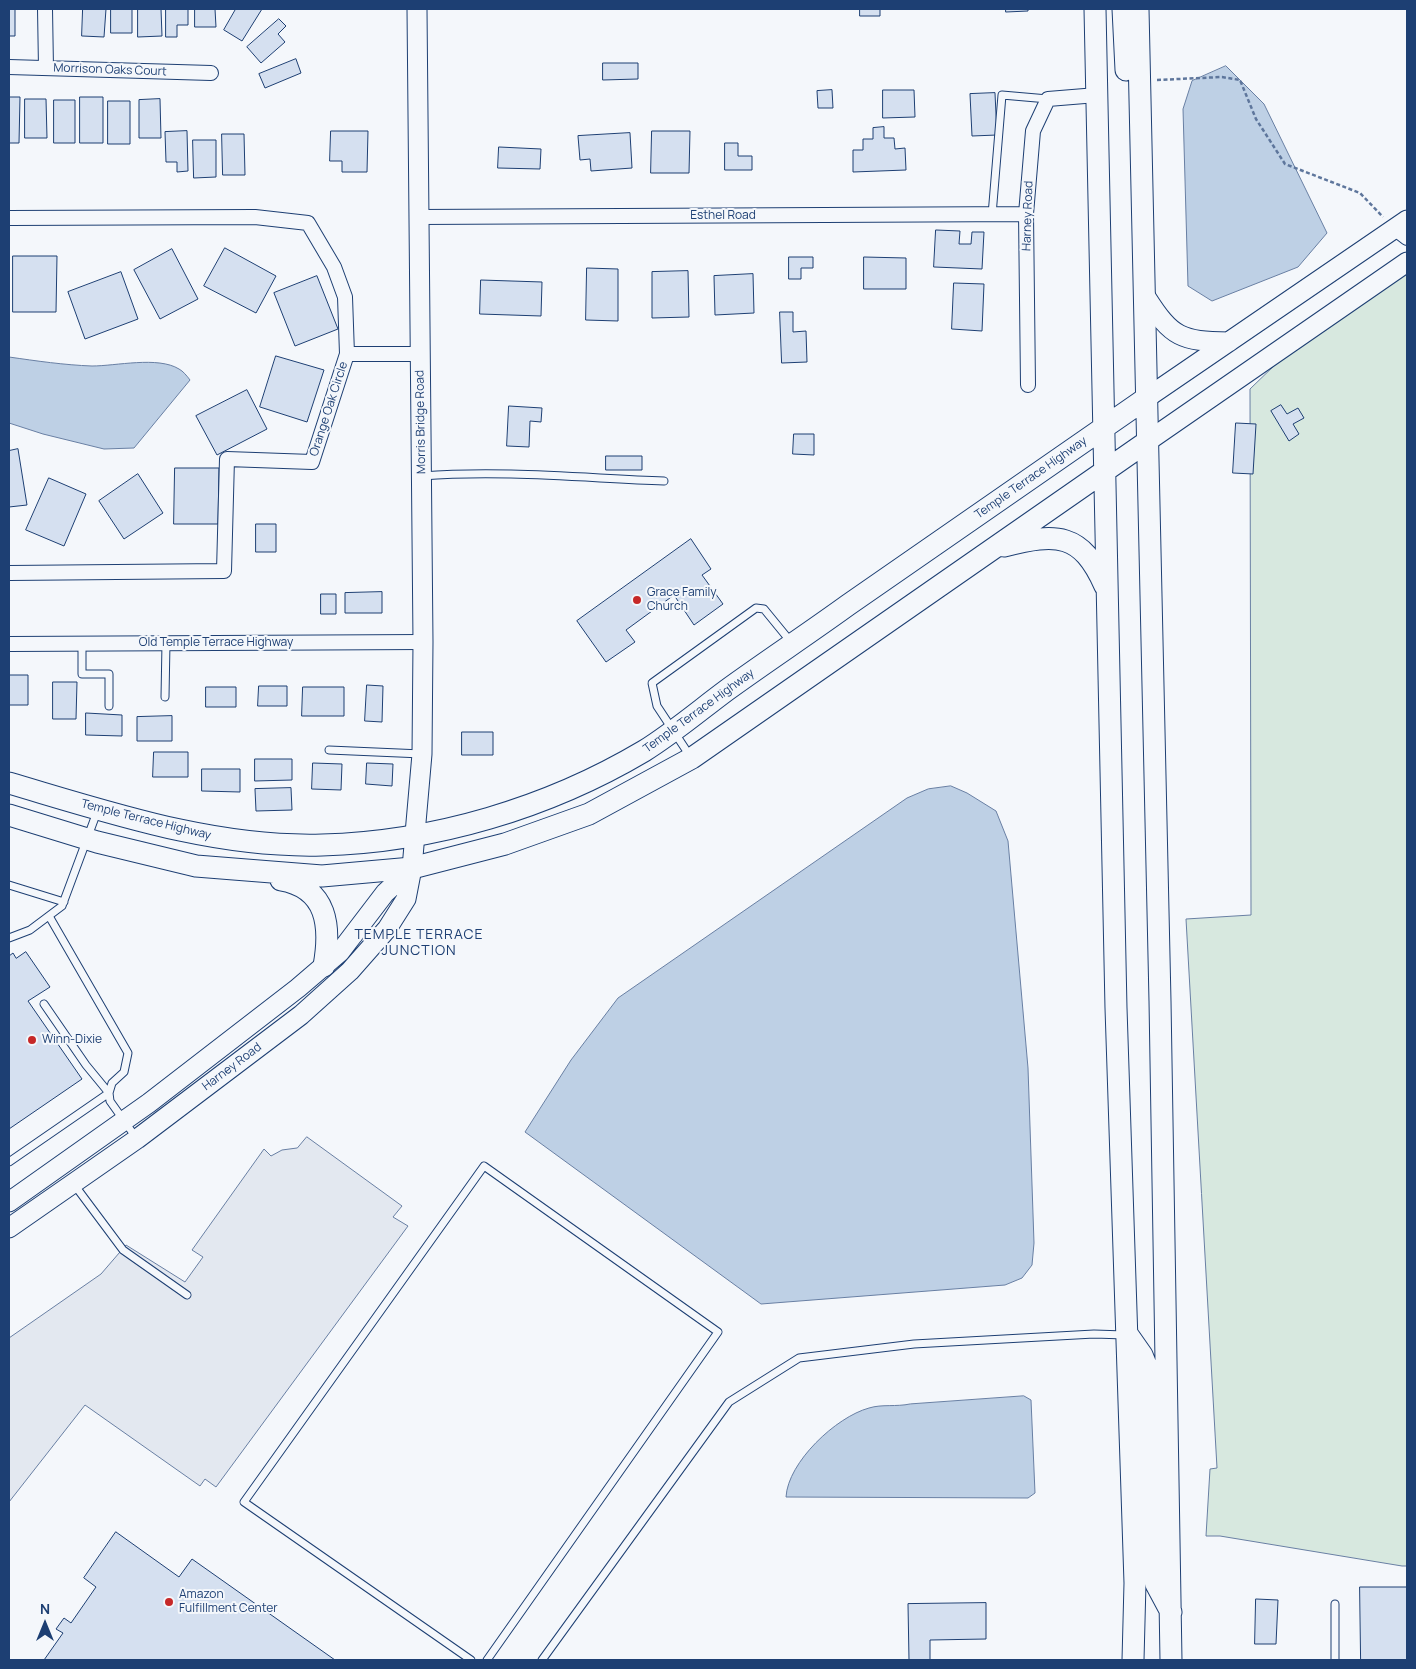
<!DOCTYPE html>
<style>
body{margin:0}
#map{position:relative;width:1416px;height:1669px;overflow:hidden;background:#f4f7fb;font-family:Manrope,sans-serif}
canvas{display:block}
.frame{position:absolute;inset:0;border:10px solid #1d3f73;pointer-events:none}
.north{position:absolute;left:20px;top:1599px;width:50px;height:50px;-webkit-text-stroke:4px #f4f7fb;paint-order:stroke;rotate:0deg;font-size:14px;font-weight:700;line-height:20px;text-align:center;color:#1d3f73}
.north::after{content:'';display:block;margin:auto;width:18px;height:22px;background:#1d3f73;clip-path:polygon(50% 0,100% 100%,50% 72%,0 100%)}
</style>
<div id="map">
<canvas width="1416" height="1669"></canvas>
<div class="frame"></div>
<div class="north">N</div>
</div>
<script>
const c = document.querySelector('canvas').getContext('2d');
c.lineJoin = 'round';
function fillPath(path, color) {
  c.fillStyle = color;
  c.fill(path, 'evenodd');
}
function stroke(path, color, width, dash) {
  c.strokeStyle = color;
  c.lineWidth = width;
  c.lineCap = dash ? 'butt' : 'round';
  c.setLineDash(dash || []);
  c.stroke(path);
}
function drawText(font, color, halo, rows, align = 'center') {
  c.font = font + ' Manrope,sans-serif';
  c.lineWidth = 4;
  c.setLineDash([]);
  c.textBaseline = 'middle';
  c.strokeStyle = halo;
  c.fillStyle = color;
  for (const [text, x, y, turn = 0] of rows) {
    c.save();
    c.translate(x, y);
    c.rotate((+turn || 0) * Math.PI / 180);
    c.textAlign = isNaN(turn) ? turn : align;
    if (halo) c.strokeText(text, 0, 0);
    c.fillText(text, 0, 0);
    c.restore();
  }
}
const green = new Path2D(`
 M1407 272V1566H1402L1220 1536H1206L1210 1469 1217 1468 1186 919 1251 915 1250 389 1279 361Z`);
fillPath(green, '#d7e8df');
stroke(green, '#687fa3', 1);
const parking = new Path2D(`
 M307 1137 402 1206 393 1217 408 1226 216 1487 205 1479 200 1486 85 1405 9 1502V1338L101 1274 126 1245 185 1282 203 1257 192 1250 264 1149 271 1156 282 1150 297 1148Z`);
fillPath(parking, '#e3e8f0');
stroke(parking, '#687fa3', 1);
const water = new Path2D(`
 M1226 66 1264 104 1327 233 1298 267 1212 301 1188 286 1183 109 1192 81Z
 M9 357C37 361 64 365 92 366 116 366 158 356 179 369 183 371 187 376 190 380L134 448 104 449 43 434 9 423Z
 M951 786 967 793 996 811 1008 841 1028 1068 1034 1243 1032 1265 1022 1278 1005 1285 761 1304 525 1132 571 1060 618 998 907 798 928 789Z
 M1024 1396 1031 1400 1035 1493 1028 1498 786 1497C788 1462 836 1417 869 1408 882 1404 896 1407 910 1404Z`);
fillPath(water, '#bed0e5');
stroke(water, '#687fa3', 1);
const building = new Path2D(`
 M9 9H15V36H9Z
 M83 9H106L104 37 82 36Z
 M111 9H132V33H111Z
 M138 9H161L162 36 138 37Z
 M166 9H188V25H177V37H166Z
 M195 9H215L216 27H195Z
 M236 9H262L242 41 224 30Z
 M860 9H880V16H860Z
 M1006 9H1028V11L1006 12Z
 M279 19 286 26 278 34 285 42 261 63 247 47Z
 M296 59 301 73 265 88 259 74Z
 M603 63H638V79L603 80Z
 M832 90 833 108H818L817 91Z
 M883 90H914L915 117 883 118Z
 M995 93 997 135 972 136 970 94Z
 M9 97H20L19 143H9Z
 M80 97H103V143H80Z
 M25 99H46L47 138H25Z
 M160 99 161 138H139V100Z
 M54 100H75V143H54Z
 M108 101H130V144H108Z
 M884 127V138H894L895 149 905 148 906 170 853 172V150H863V139H873V128Z
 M187 131 188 171 177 172V162H166L165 132Z
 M331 131H368L367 172H342V161H330Z
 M652 131H690L689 173H651Z
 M630 133 632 168 591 171 590 159 580 160 578 136Z
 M222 134H244L245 175H223Z
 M193 140H216V177L194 178Z
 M725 143H738V156H752V170H725Z
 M499 147 541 149 540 169 498 168Z
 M936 230 960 231 959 244H971L972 232H984L982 269 934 267Z
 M225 248 276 276 256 313 204 286Z
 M172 249 198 299 160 319 134 270Z
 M13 256H57L56 312H13Z
 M789 257H813V268H801V279H789Z
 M864 257 906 258V289H864Z
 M587 268 618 269V321L586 320Z
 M688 271 689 317 652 318V272Z
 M121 272 138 319 85 339 68 292Z
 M753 274 754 313 715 315 714 276Z
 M317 276 338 329 295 346 274 293Z
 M481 280 542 282 541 316 480 314Z
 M954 283 984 284 982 331 952 329Z
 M780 312H793V332L806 331 807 362 782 363Z
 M276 356 324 370 307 422 260 407Z
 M247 390 267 429 217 455 196 416Z
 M1281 405 1287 414 1298 408 1304 418 1293 424 1299 434 1289 441 1271 411Z
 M509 406 542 408 541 422 530 421 529 447 507 446Z
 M1236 423 1256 424 1253 474 1233 473Z
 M794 434H814V455L793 454Z
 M18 449 27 505 9 507V451Z
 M606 456H642V470H606Z
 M175 468H219L218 524H174Z
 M138 474 163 513 124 539 99 501Z
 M49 478 86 494 64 546 26 530Z
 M256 524H276V552H256Z
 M691 539 711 569 702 575 723 604 694 625 674 595 626 630 635 642 606 662 577 621Z
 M382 592V613H345V593Z
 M321 594H336V614H321Z
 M9 675H28V705H9Z
 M53 682H77L76 719H53Z
 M367 685 383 686 382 722 365 721Z
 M259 686H287V706H258Z
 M206 687H236V707H206Z
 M303 687H344V716H302Z
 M86 713 122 715V736L86 735Z
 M172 716V741H137V717Z
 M462 732H493V755H462Z
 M154 752H188V777H153Z
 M255 759H292V780L255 781Z
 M313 763 342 764 341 790 312 789Z
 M367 763 393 764 392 786 366 784Z
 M202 769H240V792L202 791Z
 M291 788 292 810 256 811 255 789Z
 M26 952 50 987 28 1001 82 1079 9 1129V956L13 953 16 958Z
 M116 1532 179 1577 192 1559 335 1660H44L63 1633 56 1629 64 1618 71 1623 96 1587 84 1578Z
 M1360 1587H1407V1660H1361Z
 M1256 1599 1278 1600 1276 1644H1255Z
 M986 1603V1639L930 1640V1660H909L908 1604Z`);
fillPath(building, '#d5e0f0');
stroke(building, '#1d3f73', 1);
const lane = new Path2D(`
 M992 215 1002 95 1048 99
 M422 476C503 470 583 478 664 481
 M82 643V674H109V706
 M165 697 166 643
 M329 750 422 754
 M690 756 657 706 652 683 756 608 764 609 791 642
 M9 885 64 902
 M49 916 128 1053 124 1072 112 1083 109 1093 110 1101 137 1139
 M9 938 30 930 62 906 97 812
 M9 1162 109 1093 86 1065 44 1004
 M73 1183 123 1250 187 1295
 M471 1660 244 1502 484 1166 718 1332 487 1660
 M542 1660 729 1402 799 1358 914 1344 1094 1334 1125 1335
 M1335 1660V1604`);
const street = new Path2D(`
 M45 9 46 68
 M9 67 211 73
 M419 217 1026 214
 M9 218 255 217 308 223 334 267 345 297 347 354 312 462 227 459 224 571 9 573
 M1394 228 1407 238
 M347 354H421
 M1028 385 1026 214 1033 131 1048 99 1097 95
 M9 644 423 642`);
const secondary = new Path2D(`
 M1146 297C1172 338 1181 341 1229 342
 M1148 397 1407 220
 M1148 441 1407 262
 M9 1202 149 1103 298 988 340 952 385 893 412 868
 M9 1228 137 1139 301 1015 350 971 387 929 406 899 412 868 422 754 423 642 417 9`);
const primary = new Path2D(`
 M1095 9 1116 1008 1135 1583 1133 1660
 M1123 9 1126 70
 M1138 9 1160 1001 1171 1660
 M1004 546C1057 533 1081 532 1105 586
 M9 783C111 813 214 848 322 845 434 842 548 808 644 751 673 733 700 710 727 690 767 661 808 634 848 605 948 536 1048 467 1148 397
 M9 815 97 842 196 866 322 876 412 868 505 844 589 814 692 758 1148 441
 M281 880C328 888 331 927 324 966
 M1128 1335 1142 1355 1148 1370 1156 1584 1171 1612`);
stroke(lane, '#1d3f73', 9);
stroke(street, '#1d3f73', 16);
stroke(secondary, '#1d3f73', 21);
stroke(primary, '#1d3f73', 23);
stroke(new Path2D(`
 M1157 80 1222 77 1240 80 1256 119 1285 164 1360 193 1383 217`), '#5e769c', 2.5, [4, 2.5]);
stroke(lane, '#f4f7fb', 7);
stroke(street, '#f4f7fb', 14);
stroke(secondary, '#f4f7fb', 19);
stroke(primary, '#f4f7fb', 21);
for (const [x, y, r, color] of [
 [637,600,5,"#c62828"],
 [32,1040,5,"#c62828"],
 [169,1602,5,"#c62828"]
]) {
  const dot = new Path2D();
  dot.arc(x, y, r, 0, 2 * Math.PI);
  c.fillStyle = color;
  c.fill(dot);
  stroke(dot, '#f4f7fb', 2);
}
drawText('12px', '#1d3f73', '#f4f7fb', [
 ["Morrison Oaks Court",110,70,2],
 ["Esthel Road",723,216],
 ["Harney Road",1028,216,-88],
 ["Orange Oak Circle",329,409,-72],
 ["Morris Bridge Road",421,422,-91],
 ["Temple Terrace Highway",1031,478,-35],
 ["Old Temple Terrace Highway",216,643],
 ["Temple Terrace Highway",699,711,-36],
 ["Temple Terrace Highway",146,820,14],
 ["Harney Road",232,1067,-37]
]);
drawText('12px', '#1d3f73', '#f4f7fb', [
 ["Grace Family",647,593],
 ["Church",647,607],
 ["Winn-Dixie",42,1040],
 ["Amazon",179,1595],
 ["Fulfillment Center",179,1609]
], 'left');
c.letterSpacing = '1px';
drawText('14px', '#1d3f73', '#f4f7fb', [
 ["TEMPLE TERRACE",419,935],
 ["JUNCTION",419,951]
]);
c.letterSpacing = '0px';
</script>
